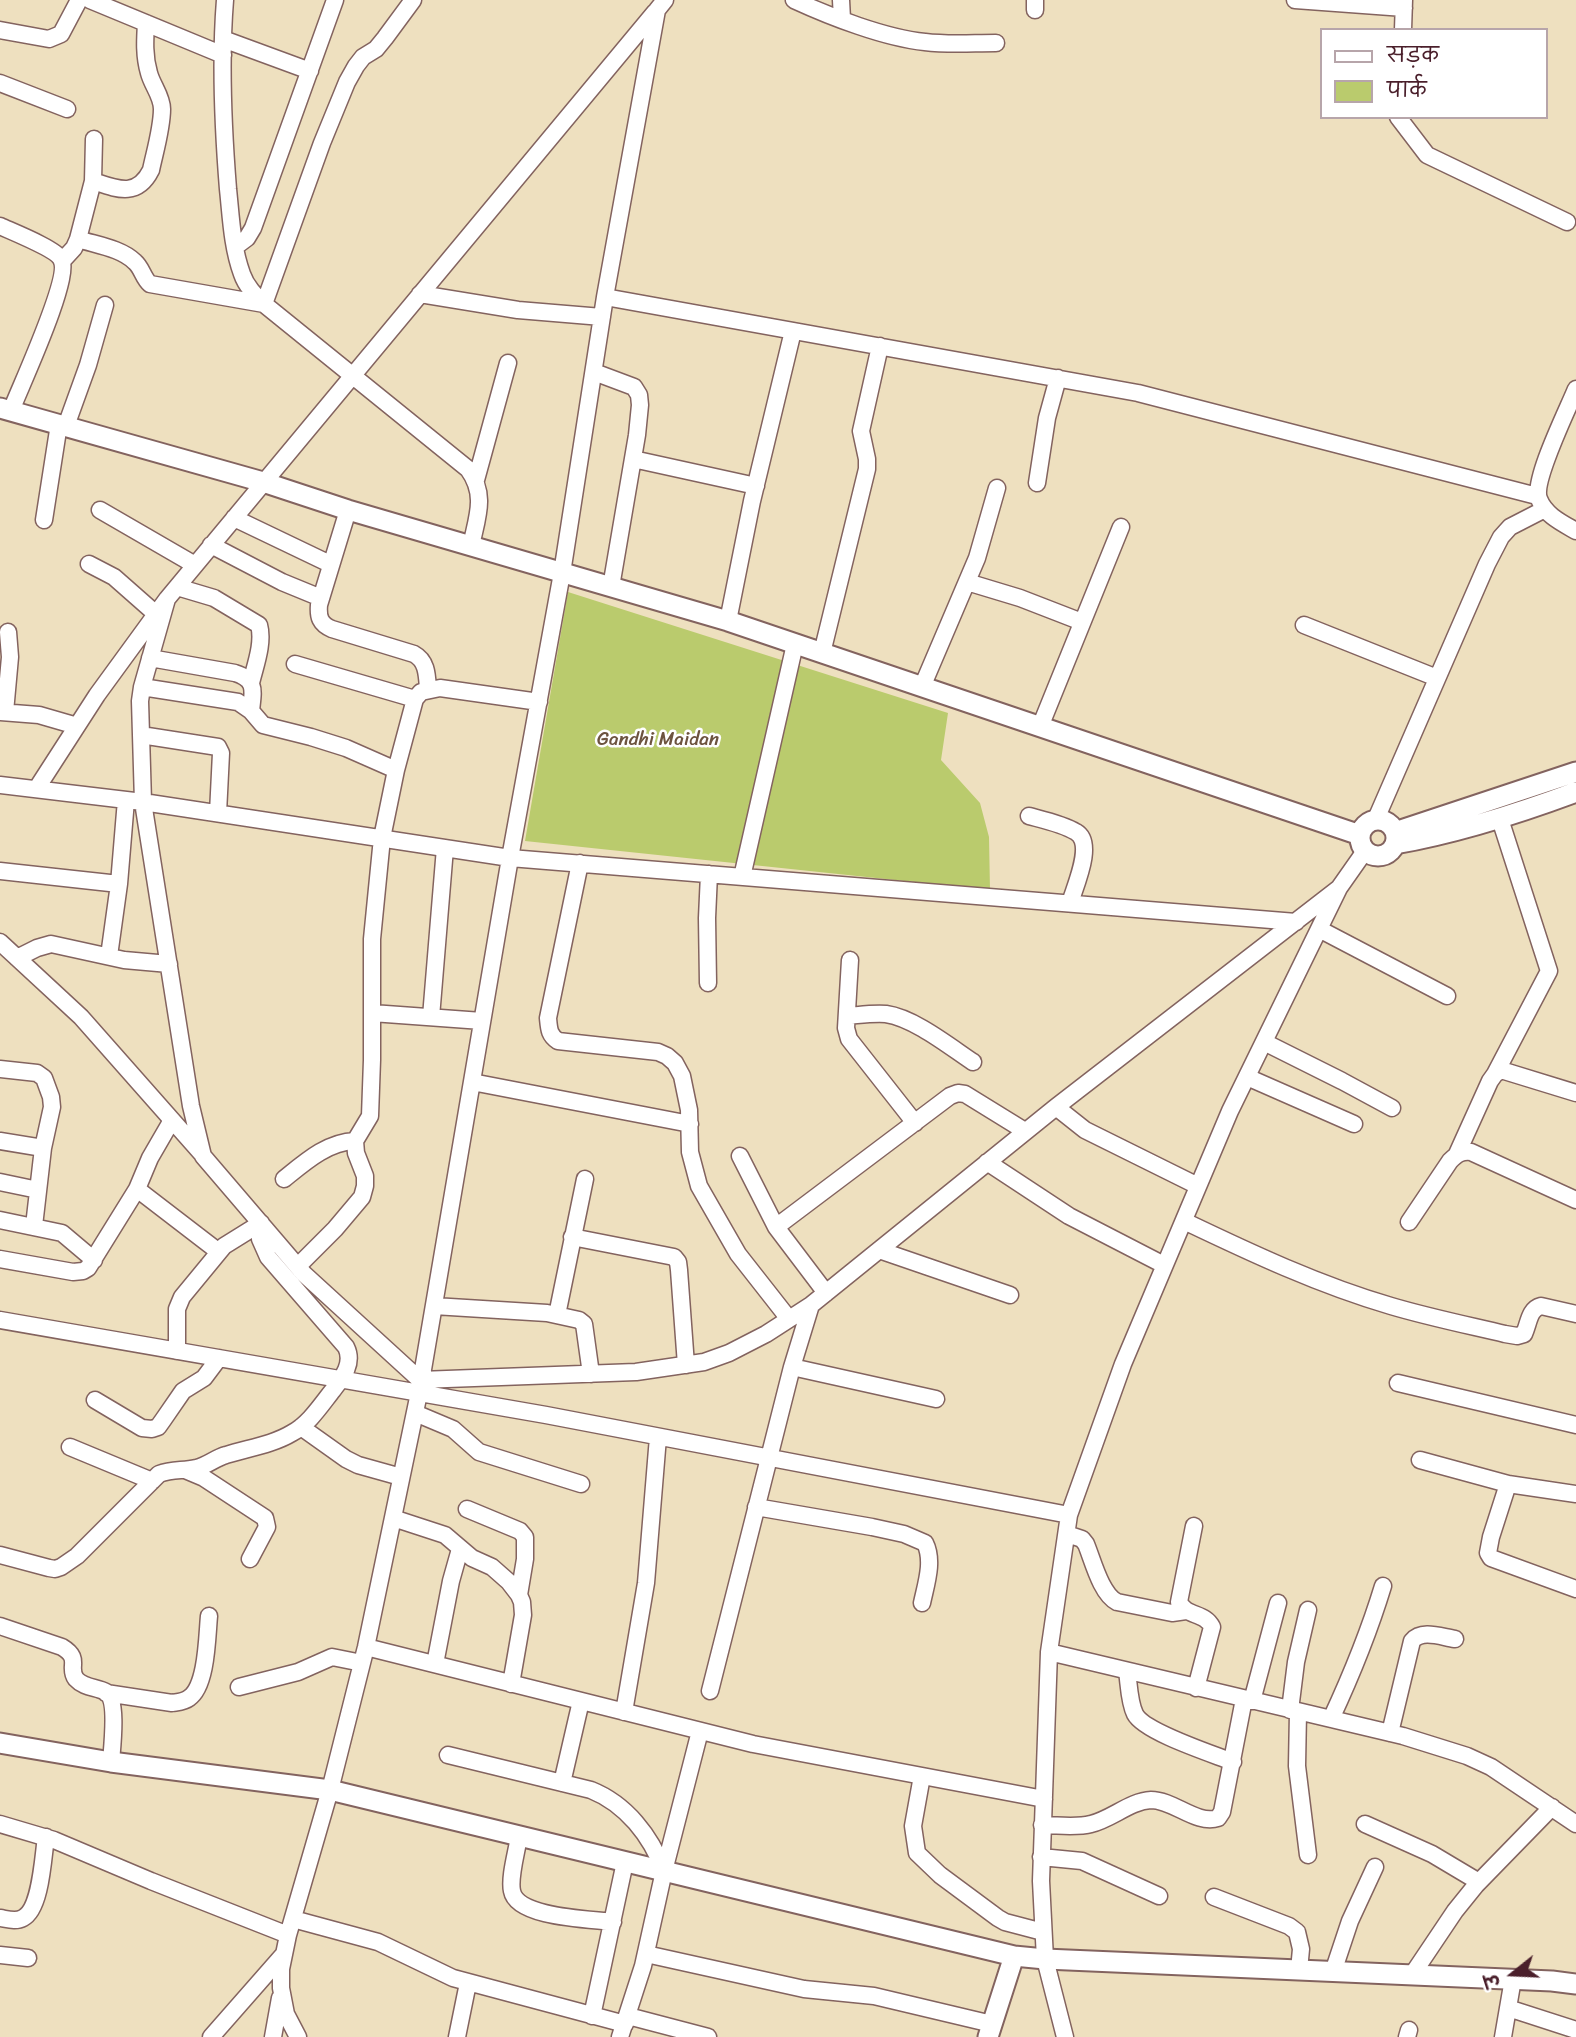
<!DOCTYPE html>
<meta charset="utf-8">
<style>
body{margin:0}
#map{position:relative;width:1576px;height:2037px;overflow:hidden;background:#eee0bf;font-family:Sriracha,"Playpen Sans Deva",sans-serif}
canvas{display:block}
.legend{position:absolute;left:1320px;top:28px;width:228px;height:91px;box-sizing:border-box;background:#fff;border:2px solid #b7a5aa;margin:0;padding:9px 12px;list-style:none;font-size:21px;color:#4a1f2b}
.legend li{display:flex;align-items:center;gap:14px;height:35px}
.legend b{width:35px;border:2px solid #b7a5aa}
.north{position:absolute;left:1478px;top:1939px;width:70px;height:70px;-webkit-text-stroke:5px #fff;paint-order:stroke;rotate:252deg;font-size:19px;font-weight:700;line-height:28px;text-align:center;color:#4a1f2b}
.north::after{content:'';display:block;margin:auto;width:24px;height:32px;background:#4a1f2b;clip-path:polygon(50% 0,100% 100%,50% 72%,0 100%)}
</style>
<div id="map">
<canvas width="1576" height="2037"></canvas>
<ul class="legend">
<li><b style="height:9px;background:#fff"></b>सड़क</li>
<li><b style="height:19px;background:#bacb6d"></b>पार्क</li>
</ul>
<div class="north">उ</div>
</div>
<script>
const c = document.querySelector('canvas').getContext('2d');
c.lineJoin = 'round';
function fillPath(path, color) {
  c.fillStyle = color;
  c.fill(path, 'evenodd');
}
function stroke(path, color, width, dash) {
  c.strokeStyle = color;
  c.lineWidth = width;
  c.lineCap = dash ? 'butt' : 'round';
  c.setLineDash(dash || []);
  c.stroke(path);
}
function drawText(font, color, halo, rows, align = 'center') {
  c.font = font + ' Sriracha,sans-serif';
  c.lineWidth = 5;
  c.setLineDash([]);
  c.textBaseline = 'middle';
  c.strokeStyle = halo;
  c.fillStyle = color;
  for (const [text, x, y, turn = 0] of rows) {
    c.save();
    c.translate(x, y);
    c.rotate((+turn || 0) * Math.PI / 180);
    c.textAlign = isNaN(turn) ? turn : align;
    if (halo) c.strokeText(text, 0, 0);
    c.fillText(text, 0, 0);
    c.restore();
  }
}
fillPath(new Path2D(`
 M568 592 948 713 941 760 980 803 989 837 990 890 525 841Z`), '#bacb6d');
const minor = new Path2D(`
 M90 0 223 55
 M225 0C220 62 223 127 228 189 231 217 232 247 242 274 246 286 255 295 264 304L468 469C487 495 477 517 471 546
 M794 0C831 17 885 38 925 42 948 45 972 43 996 43
 M841 0 842 19
 M1295 0 1404 8
 M1035 10V0
 M0 30 49 39 61 34 79 0
 M1403 30 1404 0
 M223 39 310 71
 M0 83 67 109
 M1398 117 1427 155 1567 222
 M93 181C117 189 137 198 151 170 155 151 162 128 162 109 162 96 152 85 149 73 144 56 145 40 146 23
 M0 226C13 232 56 249 61 259 72 277 20 387 11 411
 M78 239C96 245 121 248 135 262 142 268 143 278 150 284L264 304 322 143 347 82 356 66 363 57 376 49 385 38 413 0
 M235 247 247 238 253 228 335 0
 M63 260 74 248 78 239 93 181 94 139
 M420 294 518 310 602 317
 M605 297 1138 393 1537 496
 M594 372 634 387 639 395 640 405 637 435 611 587
 M1576 389C1568 409 1532 481 1539 499 1545 515 1562 523 1576 531
 M66 426 88 365 105 305
 M633 459 756 486
 M476 480 508 363
 M1037 483 1047 418 1058 378
 M100 510 195 565
 M348 510 319 605C318 617 320 624 332 629L414 654C427 661 427 675 428 689
 M234 518 330 564
 M44 520 59 424
 M211 545 282 582 321 598
 M89 564 114 577 156 614
 M967 582 1020 598 1082 622
 M177 587 214 598 259 625C264 643 255 666 251 683
 M167 599 142 687 140 701 143 802 191 1106 203 1156 304 1274 420 1380 636 1372 704 1362 729 1353 766 1334 811 1305 1056 1107 1339 888
 M728 621 752 501 793 331
 M1304 625 1437 678
 M822 653 867 469V459L861 431 880 346
 M150 658 235 673C257 680 253 691 251 711
 M295 664 415 699
 M142 687 238 702 251 711 263 725 311 737 346 748 396 770
 M922 687 977 558 997 488
 M0 712 39 715 77 726
 M5 712 10 657 8 632
 M1040 727 1121 527
 M141 735 218 747 221 753 218 813
 M0 785 143 802 510 858 1296 922
 M37 788 97 695 167 599 655 12
 M1029 816C1044 820 1063 824 1076 832 1095 843 1075 886 1070 903
 M1376 819 1487 564 1501 537 1510 527 1545 509
 M580 863 548 1018C549 1029 549 1035 558 1041L658 1052 667 1056 675 1063 682 1076 689 1110 690 1152 699 1186 738 1254 789 1319
 M0 871 119 884
 M742 877 795 644
 M1319 929 1447 996
 M0 942 81 1017 202 1154
 M109 956 119 884 126 800
 M17 958 37 948 51 944 124 960 169 964
 M850 960 846 1028 849 1039 915 1123
 M708 983 707 918 709 874
 M372 1013 482 1021
 M847 1016C860 1015 873 1013 886 1014 914 1018 949 1046 973 1062
 M431 1017 445 848
 M1264 1042 1342 1081 1392 1108
 M0 1069 37 1073 44 1078 51 1097 52 1107 43 1148 34 1226
 M1495 1074 1549 971 1500 819
 M1247 1077 1354 1124
 M472 1082 690 1124
 M1056 1107 1085 1130 1198 1186
 M0 1141 43 1148
 M1457 1154 1490 1081 1495 1074 1501 1070 1576 1093
 M740 1156 776 1227 826 1293
 M987 1162 1069 1216 1164 1265
 M284 1179C305 1162 327 1142 355 1141
 M0 1182 38 1190
 M137 1189 219 1252
 M0 1220 62 1233 94 1260
 M1184 1221C1251 1253 1319 1285 1391 1306 1428 1317 1467 1325 1505 1334L1517 1336 1524 1334C1529 1323 1529 1309 1541 1306L1576 1314
 M1409 1222 1450 1161C1457 1154 1461 1151 1471 1152L1576 1200
 M776 1227 950 1096 958 1093 965 1094 1025 1131
 M572 1237 674 1257 678 1262 679 1270 686 1365
 M879 1250 1010 1295
 M0 1259 73 1272 83 1271 88 1268 137 1189 150 1158 172 1120
 M298 1266 335 1229 362 1197 365 1186V1176L356 1153 355 1141 370 1116 372 1060V939L382 838 396 770 415 699 421 692 440 688 539 702
 M434 1306 547 1313 579 1320 584 1324 585 1331 591 1374
 M557 1315 585 1179
 M0 1320 546 1415 1069 1515
 M177 1351V1309L182 1297 224 1246 261 1223
 M792 1367 936 1399
 M1398 1383 1576 1425
 M95 1400 142 1428 152 1429 158 1427 163 1420 183 1391 204 1378 219 1358
 M415 1413 453 1429 479 1452 581 1484
 M301 1427 346 1459 358 1465 401 1477
 M70 1447 152 1481
 M1420 1460 1508 1484 1576 1494
 M185 1470 204 1478 265 1518 267 1527 250 1559
 M1508 1484 1491 1537 1488 1553 1491 1558 1502 1562 1576 1589
 M756 1507 872 1527 904 1534 925 1543C934 1561 926 1584 922 1603
 M467 1509 520 1531 525 1537V1559L519 1595
 M393 1518 445 1535 472 1558 492 1567 509 1582 519 1595 522 1602 523 1615 511 1684
 M1194 1526 1179 1602C1186 1617 1205 1612 1212 1627L1196 1688
 M1067 1534 1082 1539 1086 1544C1093 1561 1101 1594 1117 1602L1172 1613 1186 1611
 M0 1555 49 1568 55 1569 61 1567 77 1556 159 1474C172 1469 183 1471 196 1468 207 1466 215 1458 226 1455 248 1448 272 1445 292 1433 309 1424 321 1405 333 1390 343 1377 354 1363 346 1347L268 1257 260 1239 261 1223
 M0 1626 62 1647C82 1659 67 1667 76 1679 84 1688 97 1687 106 1692 118 1700 112 1748 111 1762
 M366 1647 753 1744 1044 1799
 M1049 1652 1403 1736 1467 1756 1491 1767 1576 1824
 M435 1664 451 1581 460 1549
 M1127 1671C1129 1684 1129 1702 1135 1714 1144 1732 1213 1754 1233 1762
 M239 1687 298 1672 332 1657 362 1663
 M710 1691 792 1367 811 1305
 M106 1693 172 1703C178 1702 184 1702 189 1698 207 1686 207 1636 209 1616
 M1252 1701 1278 1603
 M1290 1710 1296 1662 1308 1610
 M624 1712 646 1583 658 1437
 M1298 1712 1297 1766 1308 1855
 M1331 1719C1351 1676 1369 1632 1383 1586
 M1390 1733 1412 1641C1422 1629 1441 1637 1455 1639
 M448 1755 591 1790C626 1804 651 1836 664 1871
 M922 1776 913 1826 917 1853 940 1875 998 1918 1005 1922 1043 1932
 M562 1783 581 1701
 M0 1824 54 1840 151 1881 288 1935
 M1365 1824 1432 1854 1479 1882
 M1042 1825C1058 1825 1076 1828 1091 1824 1112 1819 1130 1801 1151 1800 1174 1800 1196 1825 1218 1818L1222 1812 1244 1699
 M519 1836C517 1851 509 1877 512 1891 517 1918 590 1919 613 1922
 M1041 1857 1082 1861 1159 1896
 M1214 1897 1289 1926 1297 1932 1301 1949 1299 1970
 M0 1918C7 1919 16 1922 23 1918 41 1909 43 1857 46 1837
 M293 1919 378 1942 453 1978 625 2024
 M646 1954 804 1989 874 1996 992 2024
 M0 1955 28 1958
 M1333 1972 1350 1921 1375 1867
 M1412 1975 1455 1911 1476 1885 1552 1807
 M1508 2008 1576 2030
 M592 2016 625 1862
 M628 2016 708 2037
 M211 2037 283 1955
 M273 2037 280 1998
 M298 2037 286 2014 281 1988V1969L288 1935 330 1790 366 1647 419 1393 510 858 562 573 605 297 657 10 665 0
 M457 2037 468 1983
 M620 2037 643 1966 664 1871 700 1731
 M1065 2037 1045 1959 1041 1881 1049 1652 1069 1515 1123 1364 1230 1111 1339 888 1365 851
 M1407 2037 1409 2030
 M1503 2037 1513 1979`);
const tertiary = new Path2D(`
 M0 408 263 482 348 510 728 621 1360 835
 M1360 838a18 18 0 1 1 36 0a18 18 0 1 1-36 0Z
 M1395 832 1576 772
 M1395 844C1457 833 1517 814 1576 792
 M0 1743 111 1762 330 1790 1014 1956 1045 1959 1552 1981 1576 1984
 M988 2037 1014 1956`);
stroke(minor, '#83635f', 19);
stroke(tertiary, '#83635f', 23);
stroke(minor, '#fff', 16);
stroke(tertiary, '#fff', 19);
drawText('19px', '#6c533f', '#fff', [
 ["Gandhi Maidan",658,740]
]);
</script>
